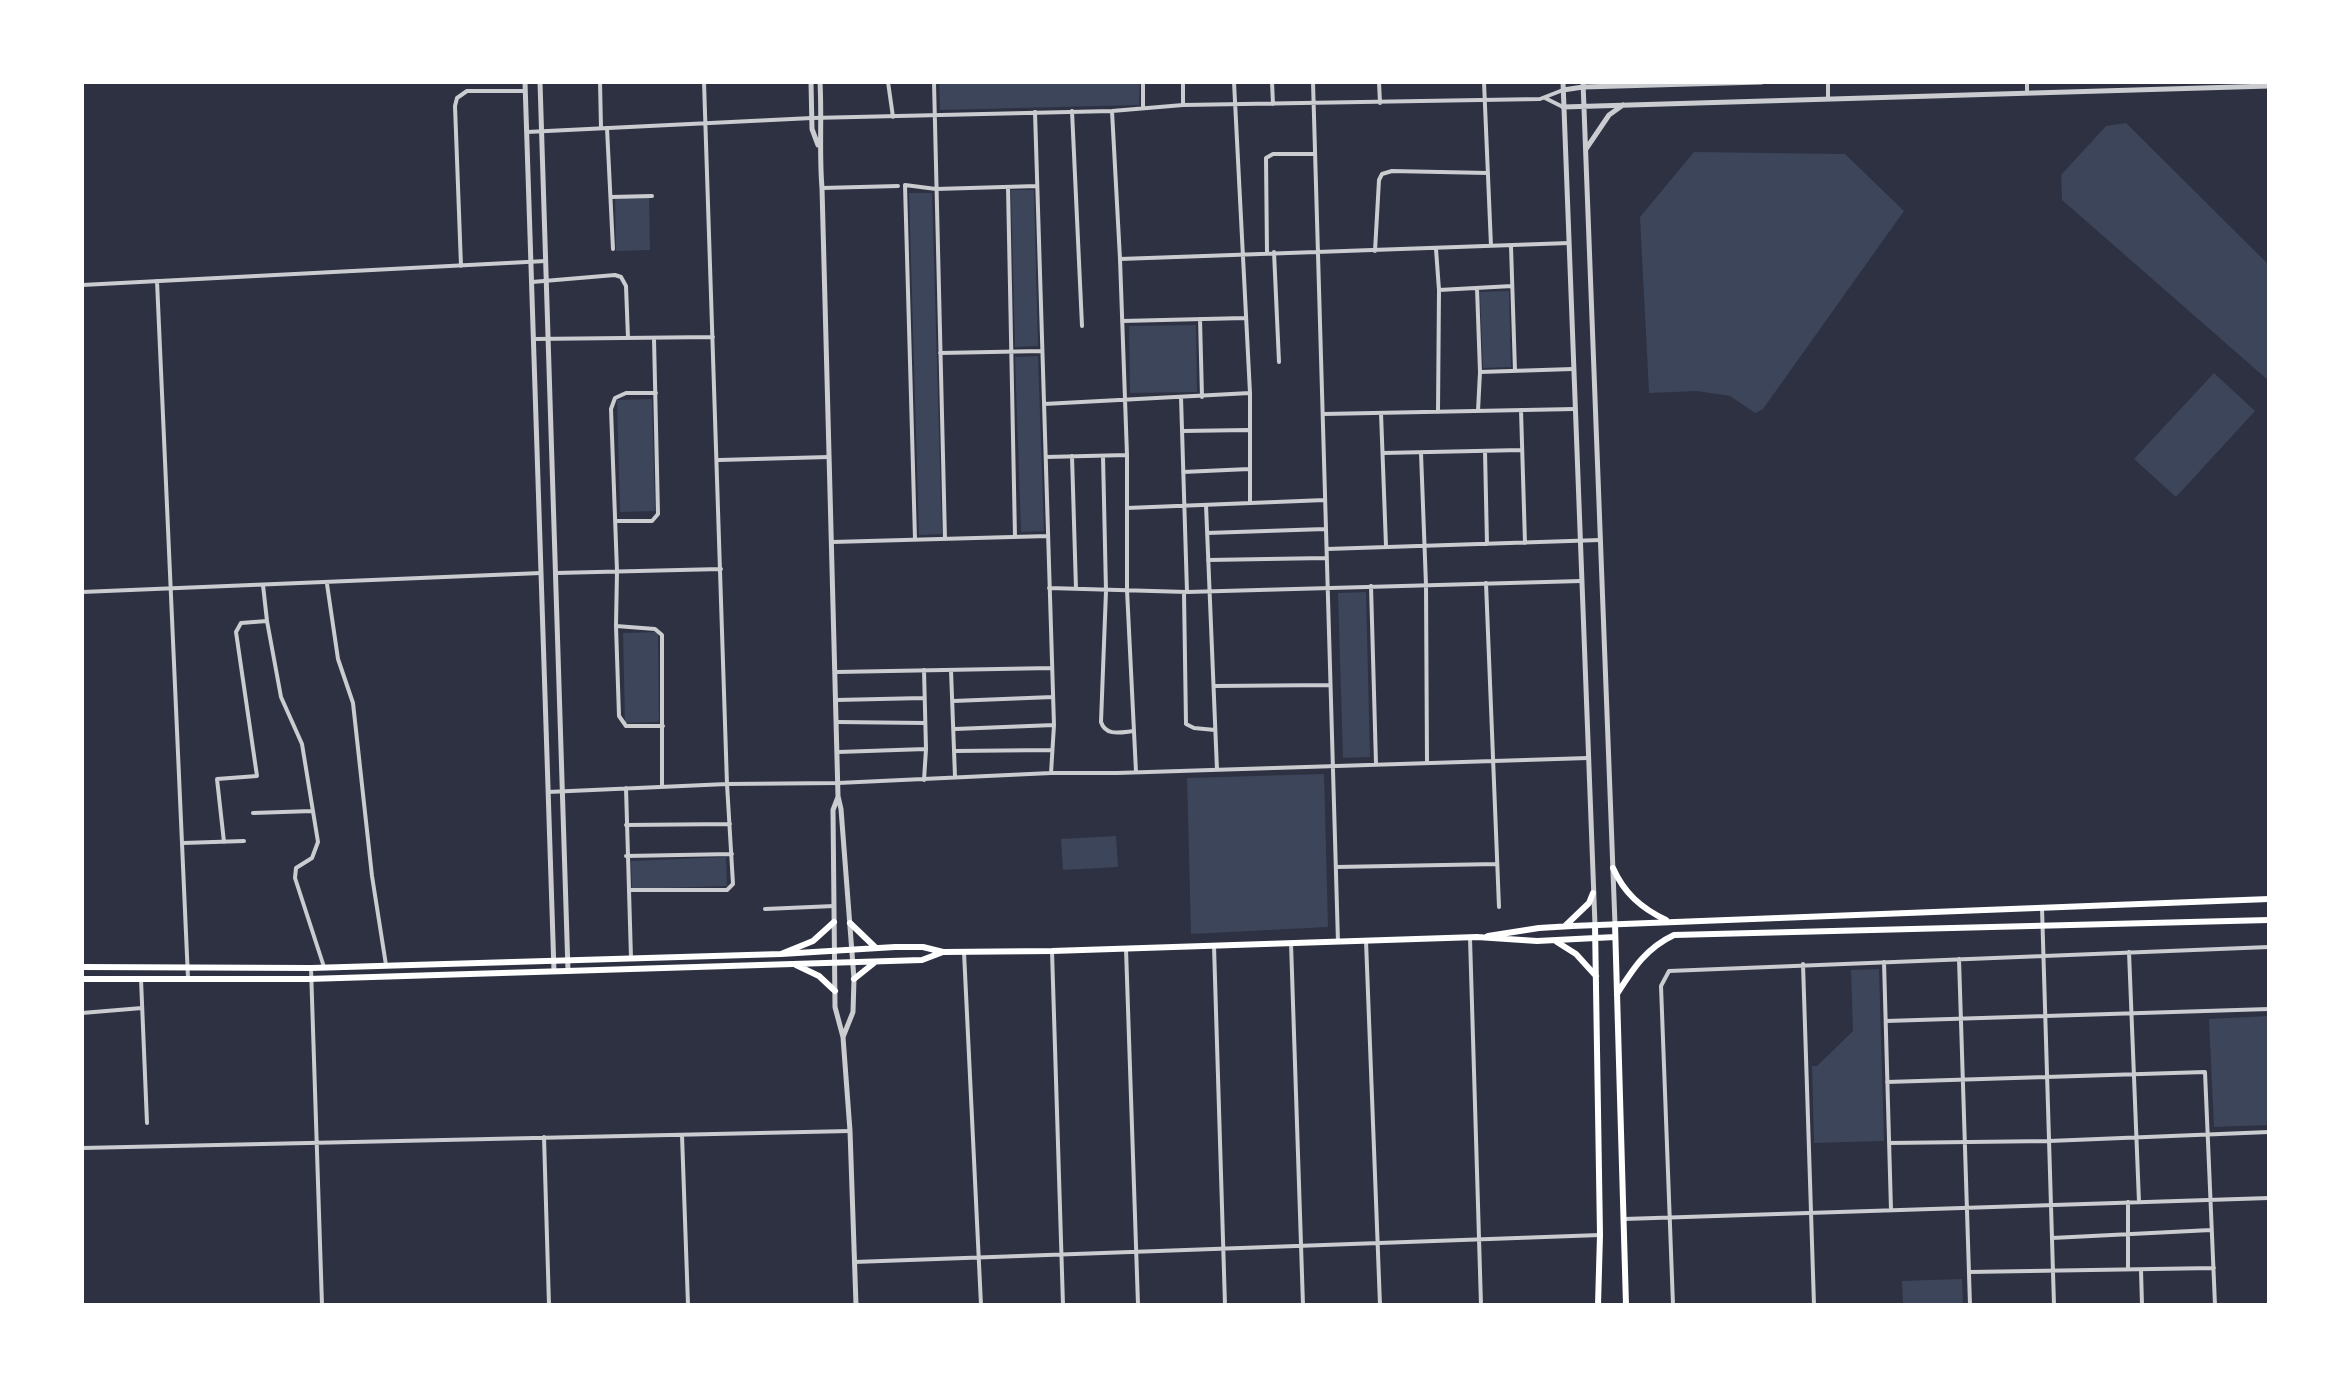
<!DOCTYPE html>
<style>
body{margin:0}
#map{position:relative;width:2351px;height:1387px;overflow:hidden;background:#2d3142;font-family:Helvetica,sans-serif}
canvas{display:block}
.frame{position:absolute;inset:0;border:84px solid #fff;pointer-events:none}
</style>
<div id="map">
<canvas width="2351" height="1387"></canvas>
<div class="frame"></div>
</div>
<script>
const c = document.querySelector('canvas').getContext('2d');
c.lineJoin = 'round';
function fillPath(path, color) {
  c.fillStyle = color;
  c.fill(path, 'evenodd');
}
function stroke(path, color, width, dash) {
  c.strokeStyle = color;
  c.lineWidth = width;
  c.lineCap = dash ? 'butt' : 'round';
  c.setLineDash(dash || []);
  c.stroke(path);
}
fillPath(new Path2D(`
 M939 82H1140L1139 105 940 110Z
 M2126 123 2269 265V381L2062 200 2061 175 2106 126Z
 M1694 152 1845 154 1904 211 1763 409 1755 413 1730 396 1697 391 1649 393 1640 217Z
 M1011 190H1034L1038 346 1015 347Z
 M909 193H932L942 534 919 535Z
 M649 197 650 250 616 251 615 198Z
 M1509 291 1511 367 1483 368 1480 292Z
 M1196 325 1197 392 1130 393 1129 326Z
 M1038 356 1044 531 1021 532 1015 357Z
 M2214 373 2255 411 2176 497 2134 459Z
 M652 399 655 511 620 512 617 400Z
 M1366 592 1370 757 1343 758 1338 593Z
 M658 632 659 722 625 723 623 633Z
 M1324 774 1328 927 1191 934 1187 778Z
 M1116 836 1118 867 1063 870 1061 839Z
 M726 857 727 886 632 889 631 861Z
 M1879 969 1884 1141 1814 1143 1812 1066H1817L1853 1031 1851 970Z
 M2269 1016V1125L2214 1127 2209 1019Z
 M1962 1279 1963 1305H1903L1902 1281Z`), '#3c4559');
stroke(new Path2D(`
 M600 82 601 128
 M888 82 893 117
 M934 82 945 539
 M1143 82V108
 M1183 82V105
 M1234 82 1250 393V502
 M1272 82 1273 104
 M1313 82 1338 942
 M1379 82 1380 103
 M1484 82 1491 246
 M2027 82V93
 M1545 98 1563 107
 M1828 99V82
 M1072 111 1082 326
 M1112 111 1120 259 1127 455V590L1136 772
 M1035 112 1054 725 1051 773
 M607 128 613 249
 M527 132 812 118 1112 111 1183 105 1540 99 1563 90
 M1008 187 1015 537
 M822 188 898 186
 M611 197 652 196
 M1511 246 1515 371
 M1436 249 1439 290 1438 412
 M1375 251 1379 180 1382 174 1392 171 1488 173
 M1274 252 1279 362
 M1267 253 1266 158 1273 154H1315
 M1120 259 1569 243
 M461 266 455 106 457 98 467 91H525
 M157 281 188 978
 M532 282 615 275 621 277 626 286 628 338
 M82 285 546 261
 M1477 288 1480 372 1478 411
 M1439 290 1512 286
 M1200 319 1202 397
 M1122 321 1245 318
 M533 339 713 337
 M940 353 1042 351
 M1480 372 1573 369
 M656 393H626L615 398 611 409 617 571 616 626 619 716 626 726H663
 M1181 397 1187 592
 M1044 404 1250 393
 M1521 410 1525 543
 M1381 413 1386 546
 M1323 414 1575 409
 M1183 431 1248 430
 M1485 451 1487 544
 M1383 453 1522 450
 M1421 453 1426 585 1427 763
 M1072 456 1076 589
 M1103 456 1106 591 1101 722C1106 737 1122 732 1134 731
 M1046 457 1127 455
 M719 460 829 457
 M1183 472 1249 469
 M1206 505 1217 770
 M1127 508 1325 500
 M616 521H652L658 514 654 339
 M1207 533 1325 529
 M915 539 905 185 936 189 1037 186
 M832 542 1048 536
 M1327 549 1600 540
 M1208 560 1326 558
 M556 573 721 569
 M1486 583 1499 907
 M327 584 338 659 353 703 372 876 386 965
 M263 585 267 621 281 697 302 744 318 842 312 858 296 868 295 878 324 967
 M1371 586 1376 764
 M1049 588 1187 592 1581 581
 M82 592 541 573
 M1184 593 1186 724 1194 728 1215 730
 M616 626 655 629 662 635V787
 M951 670 955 777
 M836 672 1052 668
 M1214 686 1330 685
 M836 700 924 698
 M953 701 1053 697
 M837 722 925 723
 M955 729 1054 725
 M955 751 1052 750
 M838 752 926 749
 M924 780 926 749 924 670
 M626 788 631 958
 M548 792 727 784 838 783 1051 773H1117L1588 758
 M253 813 312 811
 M626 825 730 824
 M224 842 217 779 257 776 236 632 241 623 267 621
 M183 843 244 841
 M626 856 732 854
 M1336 867 1497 864
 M629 890H727L733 884 727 784 704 82
 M2042 908 2054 1305
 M765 909 834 906
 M1470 938 1481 1305
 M1366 941 1380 1305
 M1291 943 1303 1305
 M1214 946 1225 1305
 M1126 949 1138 1305
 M1052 951 1063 1305
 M964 952 981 1305
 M2129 952 2139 1202
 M1959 959 1970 1305
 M1884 962 1891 1210
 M1803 964 1814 1305
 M311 968 322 1305
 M141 979 147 1123
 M82 1013 142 1008
 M1886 1021 2269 1009
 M1887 1082 2205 1072 2215 1305
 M682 1135 688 1305
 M544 1137 549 1305
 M1889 1143 2049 1141 2269 1132
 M82 1148 850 1131
 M2128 1202V1269
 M1624 1219 2269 1198
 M2052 1238 2211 1230
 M854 1262 1600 1235
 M2141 1270 2142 1305
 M1969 1272 2214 1268
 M1673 1305 1661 986 1669 971 2269 947`), '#caccd0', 4);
stroke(new Path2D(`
 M525 82 554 971
 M540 82 568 971
 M811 82 812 129 818 145
 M820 82C822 118 819 152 822 188L838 796 841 809 854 979 853 1012 843 1037
 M1563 82 1595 925
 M1583 82 1615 924
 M1563 90 1583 87 1761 82
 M1563 107 2269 86
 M1586 149 1609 115 1623 105
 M838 797 833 810 835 1007 843 1037 850 1131 856 1305`), '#caccd0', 5);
stroke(new Path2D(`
 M1613 868C1624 893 1641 908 1666 920
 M850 923 876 948
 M1615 924 1626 1305
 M1595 925 1600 1235 1598 1305
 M1565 926 1589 903 1593 893
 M1488 936 1539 928 1572 926 2269 899
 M1557 942 1576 954 1596 976
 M781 954 895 947H923L943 952 1052 951 1477 937 1537 941 1615 937
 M796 965 819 976 835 991
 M82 967 311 968 781 954 813 941 834 922
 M82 979H308L922 960 943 952
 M854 979 874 963
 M1617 994C1633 969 1646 948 1674 935L2269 920`), '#fff', 6);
</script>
